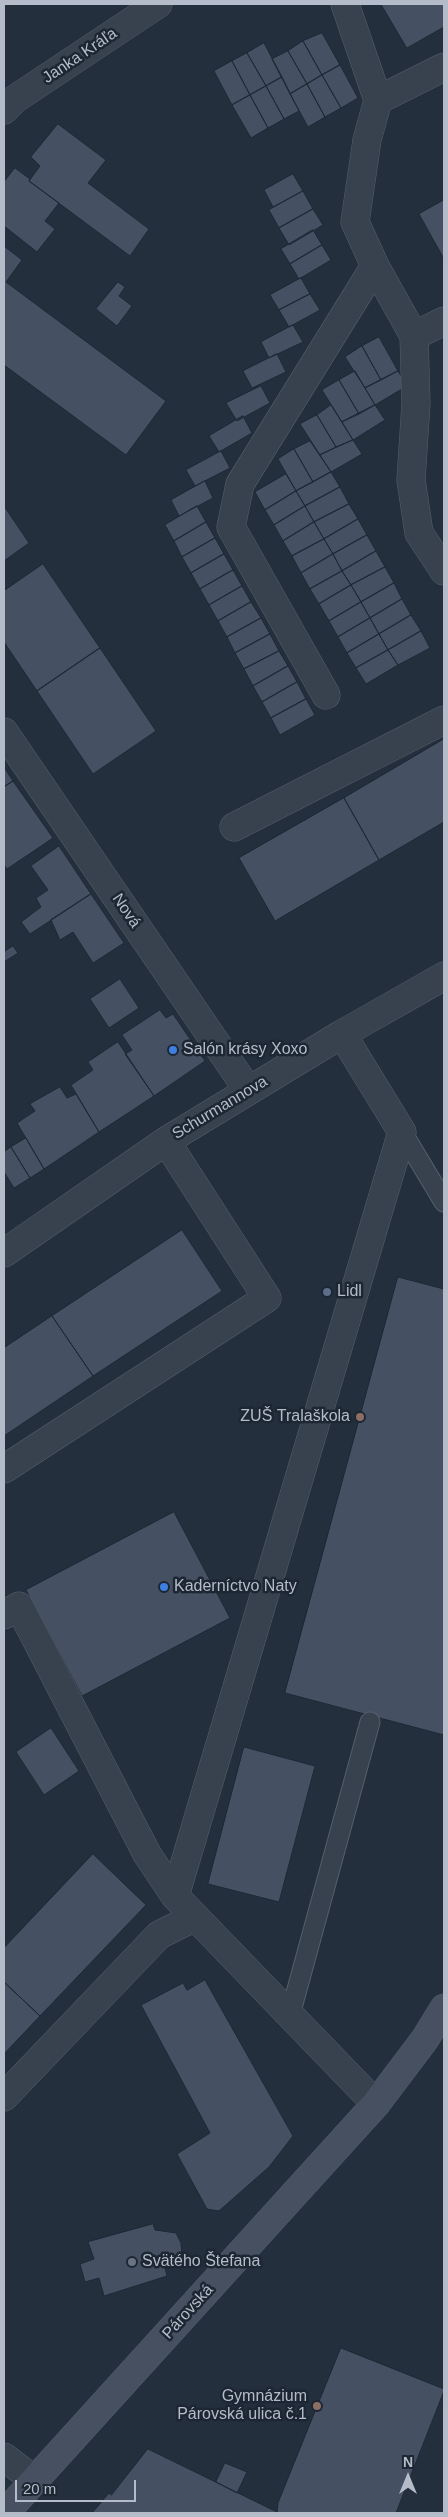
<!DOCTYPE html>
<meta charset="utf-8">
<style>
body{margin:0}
#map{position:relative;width:448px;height:2517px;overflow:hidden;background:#242f3e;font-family:Helvetica,sans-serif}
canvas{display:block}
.frame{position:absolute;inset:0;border:5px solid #b4bcc9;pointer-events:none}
.north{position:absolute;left:383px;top:2452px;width:50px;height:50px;-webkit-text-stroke:4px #1d2633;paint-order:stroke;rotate:0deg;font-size:14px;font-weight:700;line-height:20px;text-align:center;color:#b4bcc9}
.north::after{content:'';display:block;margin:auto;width:18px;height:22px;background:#b4bcc9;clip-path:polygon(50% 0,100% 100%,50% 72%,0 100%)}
.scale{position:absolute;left:15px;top:2480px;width:121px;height:22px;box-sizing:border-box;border:2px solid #b4bcc9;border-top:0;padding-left:6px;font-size:15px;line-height:18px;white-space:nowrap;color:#b4bcc9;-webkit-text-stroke:4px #1d2633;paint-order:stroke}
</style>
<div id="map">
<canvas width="448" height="2517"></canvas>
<div class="frame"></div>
<div class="north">N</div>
<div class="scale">20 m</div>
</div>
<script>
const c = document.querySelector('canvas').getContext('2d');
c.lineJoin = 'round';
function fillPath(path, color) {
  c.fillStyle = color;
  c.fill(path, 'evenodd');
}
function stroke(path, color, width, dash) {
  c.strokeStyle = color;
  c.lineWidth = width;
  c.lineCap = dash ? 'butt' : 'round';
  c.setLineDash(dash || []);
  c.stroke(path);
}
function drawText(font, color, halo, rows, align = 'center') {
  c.font = font + ' Helvetica,sans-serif';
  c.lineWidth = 5;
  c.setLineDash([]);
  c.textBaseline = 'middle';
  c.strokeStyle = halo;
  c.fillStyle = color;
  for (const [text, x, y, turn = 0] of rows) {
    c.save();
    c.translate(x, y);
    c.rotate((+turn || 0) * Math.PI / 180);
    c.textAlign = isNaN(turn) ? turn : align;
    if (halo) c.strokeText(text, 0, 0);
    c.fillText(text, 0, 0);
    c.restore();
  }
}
const building = new Path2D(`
 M381 4H444V27L407 48Z
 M322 33 340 65 322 75 303 41Z
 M303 41 322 75 307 84 288 51Z
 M264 43 282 77 266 86 247 53Z
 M288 51 307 84 290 94 272 59Z
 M247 53 266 86 250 95 232 61Z
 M232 61 250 95 232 105 214 71Z
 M340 65 358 98 341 108 322 75Z
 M322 75 341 108 325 117 307 84Z
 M282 77 299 111 284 119 266 86Z
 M307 84 325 117 308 127 290 94Z
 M266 86 284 119 268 128 250 95Z
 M250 95 268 128 251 138 232 105Z
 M58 124 106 160 88 183 149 229 130 256 29 181 40 166 31 157Z
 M15 168 30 179 29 181 59 203 45 221 55 229 37 252 4 226V182Z
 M293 174 303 191 273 207 264 190Z
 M303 191 313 209 279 228 269 210Z
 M444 200V259L419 214Z
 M313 209 323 225 289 245 279 228Z
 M313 230 322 245 290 264 281 249Z
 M322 245 331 260 299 279 290 264Z
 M4 246 22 260 6 282 166 401 126 455 4 365Z
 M301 278 310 294 279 310 270 295Z
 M118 282 125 287 119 296 132 306 117 326 96 309Z
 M310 294 320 310 289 327 279 310Z
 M293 325 303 342 269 358 261 342Z
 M379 337 398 371 381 380 362 346Z
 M362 346 381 380 365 388 345 357Z
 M277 354 286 372 252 388 243 371Z
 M355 371 375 405 359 414 339 380Z
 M398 371 407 386 375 405 365 388Z
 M339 380 359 414 342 422 322 390Z
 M261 386 270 403 237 421 226 403Z
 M331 405 353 440 336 447 317 415Z
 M375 405 385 420 353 440 342 422Z
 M317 415 336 447 320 455 300 424Z
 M243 416 252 433 219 452 209 436Z
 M353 440 362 454 331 472 320 455Z
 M310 441 331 472 313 482 294 449Z
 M294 449 313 482 296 491 278 459Z
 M221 451 230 468 195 486 186 470Z
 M331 472 340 487 305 506 296 491Z
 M286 474 296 491 265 510 255 492Z
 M205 481 213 498 179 516 171 500Z
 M340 487 349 504 314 522 305 506Z
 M296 491 305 506 274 525 265 510Z
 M349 504 358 519 324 539 314 522Z
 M4 506 29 543 4 561Z
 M197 506 206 522 174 541 165 525Z
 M305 506 314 522 283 541 274 525Z
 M358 519 367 535 333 554 324 539Z
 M206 522 215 538 182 557 174 541Z
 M314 522 324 539 292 556 283 541Z
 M367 535 376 551 342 571 333 554Z
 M215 538 224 554 191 573 182 557Z
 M324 539 333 554 301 573 292 556Z
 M376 551 385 567 351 585 342 571Z
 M224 554 233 570 200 589 191 573Z
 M333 554 342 571 310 589 301 573Z
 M43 564 100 648 37 691 4 642V591Z
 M385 567 394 583 361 602 351 585Z
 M233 570 242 586 209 605 200 589Z
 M342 571 351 585 319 604 310 589Z
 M394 583 402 599 370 618 361 602Z
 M351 585 361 602 329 621 319 604Z
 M242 586 251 602 218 621 209 605Z
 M402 599 411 615 379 634 370 618Z
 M251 602 261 618 227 637 218 621Z
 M361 602 370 618 338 637 329 621Z
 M411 615 421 631 388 650 379 634Z
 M261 618 270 634 235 653 227 637Z
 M370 618 379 634 347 653 338 637Z
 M421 631 430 648 398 665 388 650Z
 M270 634 279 651 244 669 235 653Z
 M379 634 388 650 356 668 347 653Z
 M100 648 156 731 93 774 37 691Z
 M388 650 398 665 366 684 356 668Z
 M279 651 288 666 253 686 244 669Z
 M288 666 297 682 262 702 253 686Z
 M297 682 306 699 271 718 262 702Z
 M306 699 315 715 280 735 271 718Z
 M444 739V822L379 860 344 798Z
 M4 767 13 781 4 787Z
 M13 781 53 838 7 869 4 865V787Z
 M344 798 379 860 275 921 239 858Z
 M59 846 91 894 30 934 21 922 41 907 36 898 48 890 31 866Z
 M91 894 124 943 93 963 73 932 60 940 51 920Z
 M13 946 18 953 4 962V952Z
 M120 979 139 1008 109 1028 90 999Z
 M160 1010 166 1018 173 1014 205 1061 154 1096 125 1054 132 1050 122 1035Z
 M118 1042 154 1096 99 1132 71 1085 93 1070 88 1062Z
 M60 1087 67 1098 76 1094 99 1132 44 1169 17 1123 35 1111 30 1104Z
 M26 1138 44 1169 30 1178 11 1147Z
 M11 1147 30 1178 14 1188 4 1172V1152Z
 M182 1230 222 1291 93 1376 52 1316Z
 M398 1277 444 1289V1735L285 1693Z
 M52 1316 93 1376 4 1436V1348Z
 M174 1512 230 1618 82 1696 26 1590Z
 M51 1728 79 1771 44 1795 16 1752Z
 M244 1747 315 1766 279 1902 208 1884Z
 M93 1854 146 1905 40 2016 4 1982V1948Z
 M205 1980 293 2136 269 2167 219 2211 207 2209 177 2154 210 2133 141 2005 183 1983 187 1990Z
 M4 1982 40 2016 4 2054Z
 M153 2224 155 2230 176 2233 181 2243 182 2255 177 2264 165 2268 167 2276 104 2296 99 2278 85 2282 80 2264 94 2259 88 2242Z
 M341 2348 444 2389V2391L396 2513H277L278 2503Z
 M148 2449 277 2512V2513H92L109 2493 111 2495Z
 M225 2463 247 2472 237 2493 216 2482Z`);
fillPath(building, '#455162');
stroke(building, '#1f2835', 1);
const lane = new Path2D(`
 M402 1132 444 1202
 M290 2015 370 1722`);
const street = new Path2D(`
 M345 4 378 100 367 140 355 222 375 266 414 336 416 403 411 480 419 533 444 571
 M378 100 444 67
 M4 110 15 99 158 4
 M414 336 444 321
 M326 695 231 527 240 484 375 266
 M4 732 248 1090
 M234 827 444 720
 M4 1253 166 1141 342 1034 444 976
 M4 1469 267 1298 166 1141
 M4 1615 19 1606 147 1854 175 1896 376 2104
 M175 1896 402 1132 342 1034
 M4 2097 159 1935 195 1917
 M4 2457 34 2480`);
const secondary = new Path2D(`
 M5 2513 376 2104 425 2039 444 2008`);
stroke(lane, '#565f6c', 21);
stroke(street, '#565f6c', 29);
stroke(secondary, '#565f6c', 29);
stroke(lane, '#38414e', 19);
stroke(street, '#38414e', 28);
stroke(secondary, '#465061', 28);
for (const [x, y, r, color] of [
 [173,1050,5,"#3f7fe0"],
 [327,1292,5,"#5c6f8a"],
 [360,1417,5,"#8d6e63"],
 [164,1587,5,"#3f7fe0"],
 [132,2262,5,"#6b7280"],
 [317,2406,5,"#8d6e63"]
]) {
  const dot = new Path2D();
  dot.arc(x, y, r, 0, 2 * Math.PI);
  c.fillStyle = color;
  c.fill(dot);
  stroke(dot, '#1d2633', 2);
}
drawText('16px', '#b4bcc9', '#1d2633', [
 ["Janka Kráľa",80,56,-34],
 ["Nová",126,911,56],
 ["Schurmannova",220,1108,-31],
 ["Párovská",188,2312,-48]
]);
drawText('16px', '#b4bcc9', '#1d2633', [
 ["Salón krásy Xoxo",183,1050],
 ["Lidl",337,1292],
 ["ZUŠ Tralaškola",350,1417,"right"],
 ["Kaderníctvo Naty",174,1587],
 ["Svätého Štefana",142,2262],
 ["Gymnázium",307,2397,"right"],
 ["Párovská ulica č.1",307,2415,"right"]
], 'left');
</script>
